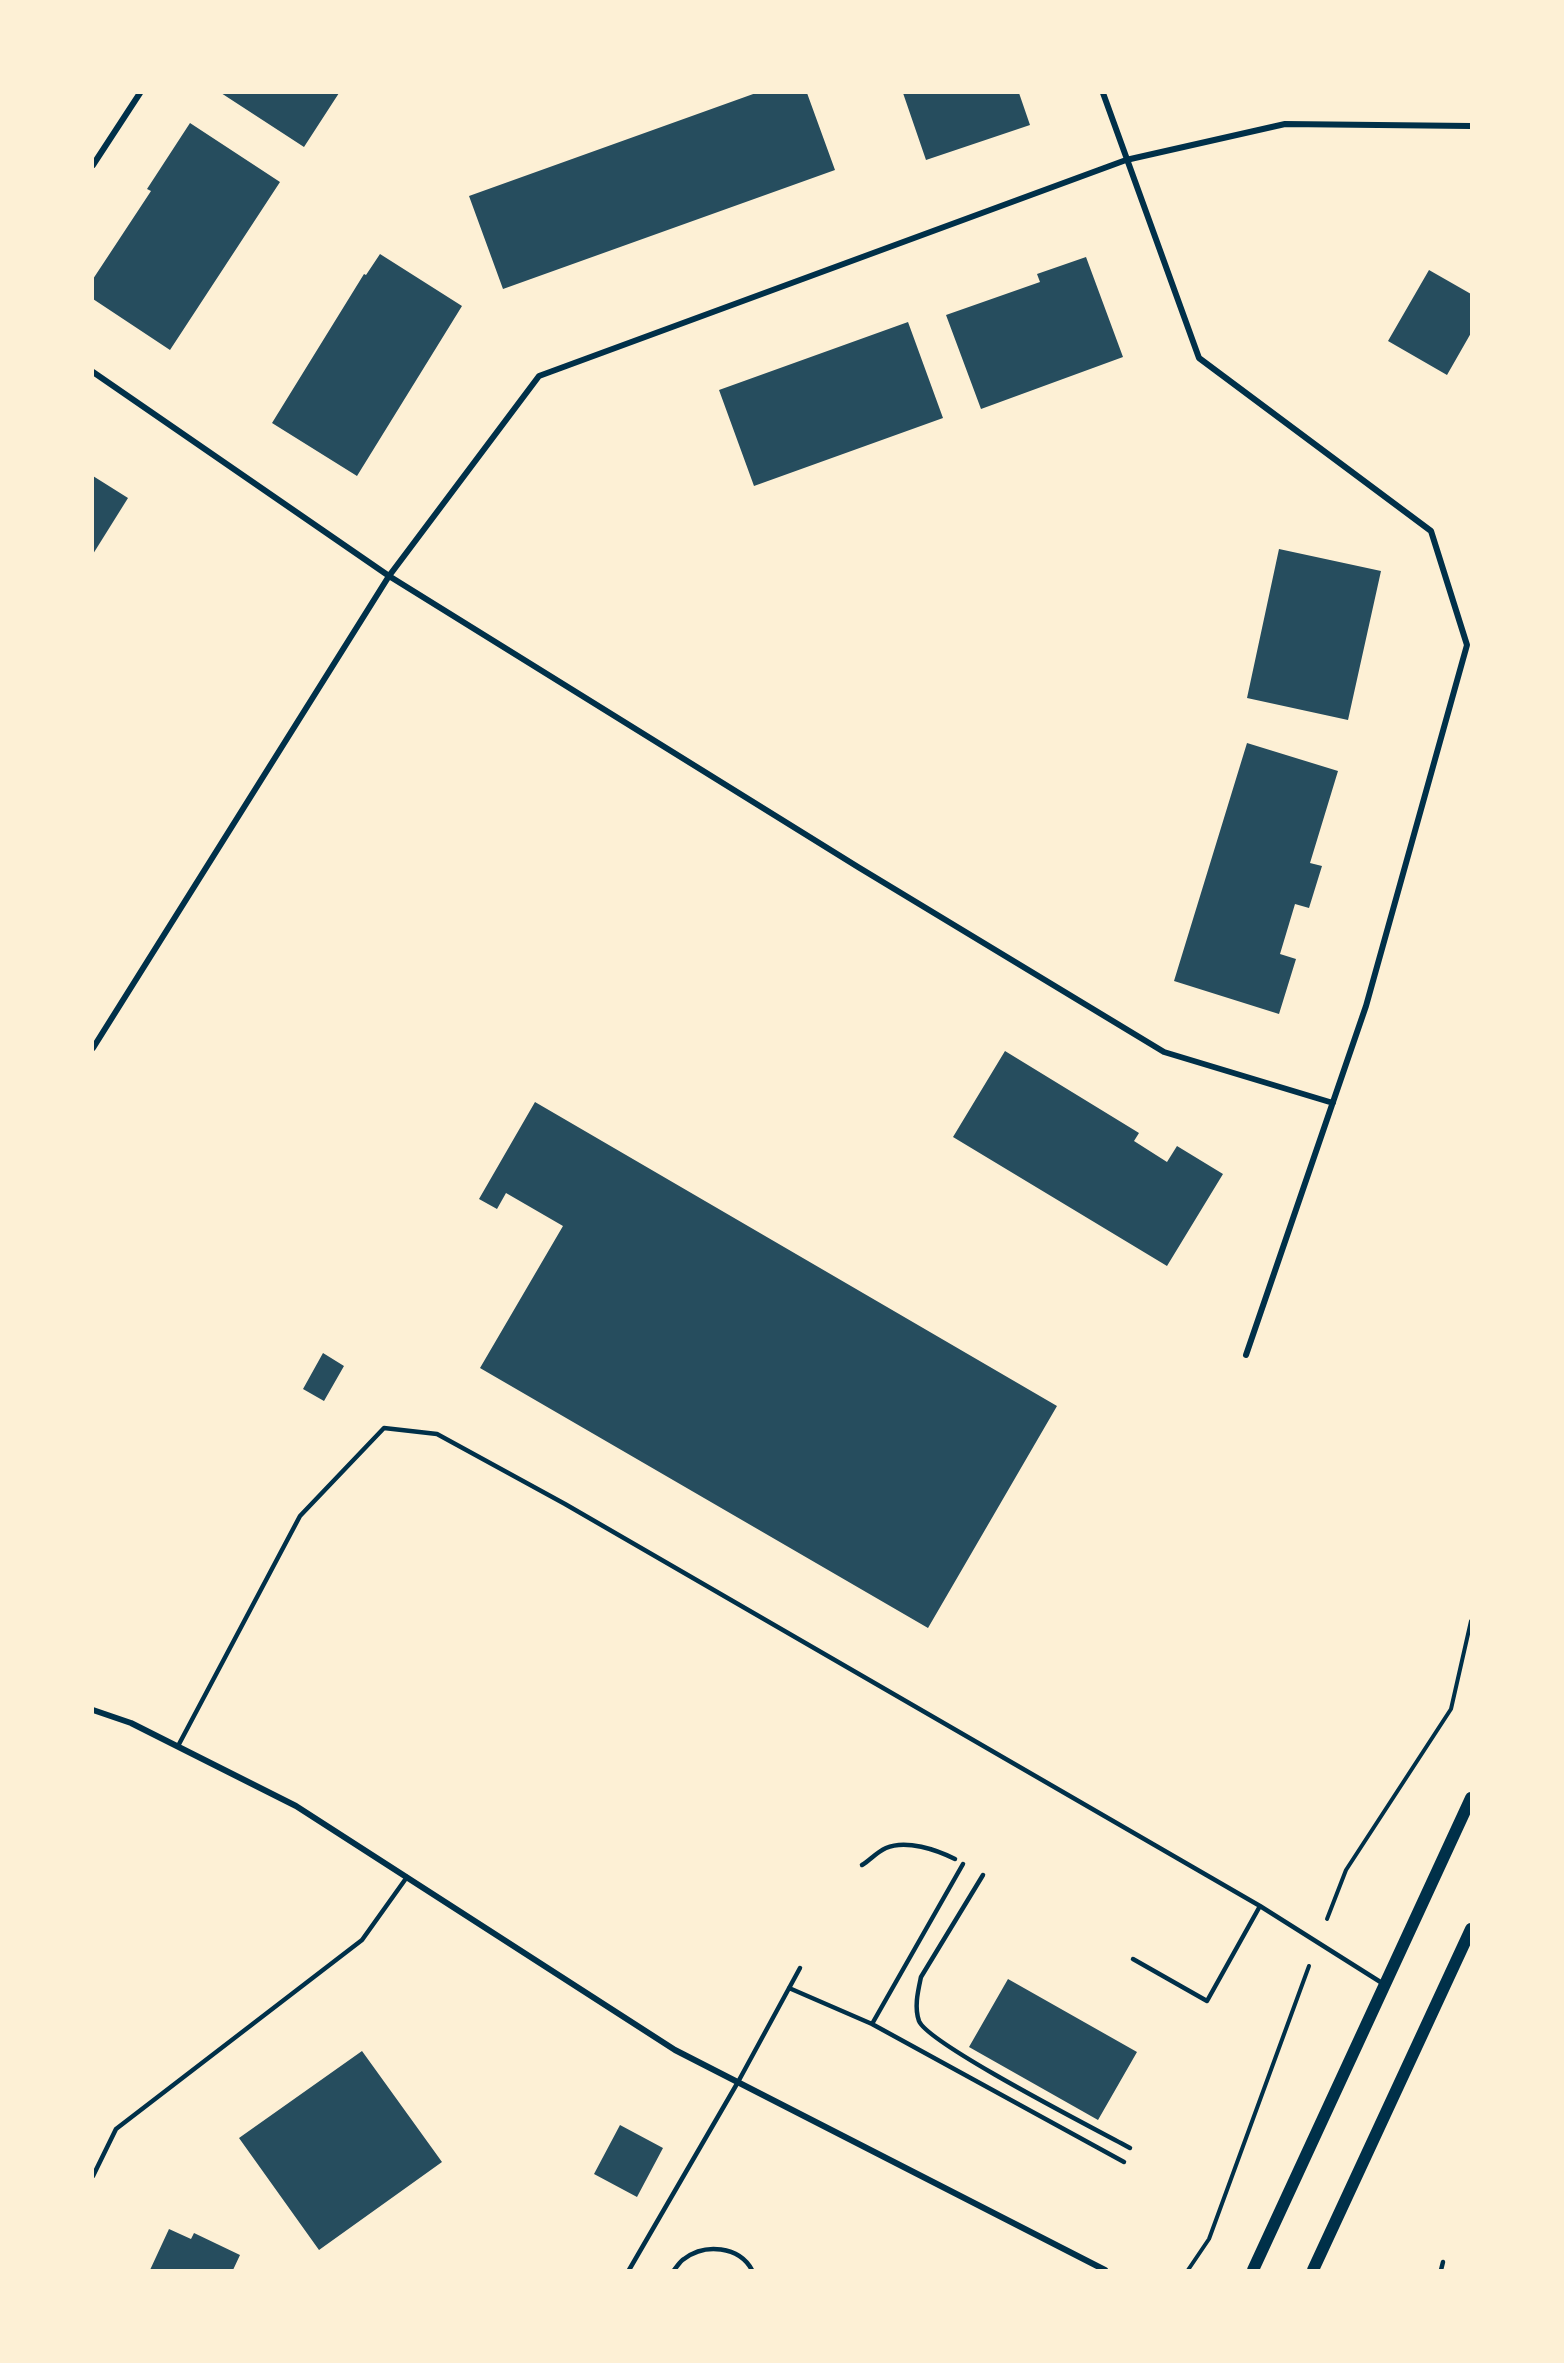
<!DOCTYPE html>
<style>
body{margin:0}
#map{position:relative;width:1564px;height:2363px;overflow:hidden;background:#fdf0d5;font-family:"DM Sans",sans-serif}
canvas{display:block}
.frame{position:absolute;inset:0;border:94px solid #fdf0d5;pointer-events:none}
</style>
<div id="map">
<canvas width="1564" height="2363"></canvas>
<div class="frame"></div>
</div>
<script>
const c = document.querySelector('canvas').getContext('2d');
c.lineJoin = 'round';
function fillPath(path, color) {
  c.fillStyle = color;
  c.fill(path, 'evenodd');
}
function stroke(path, color, width, dash) {
  c.strokeStyle = color;
  c.lineWidth = width;
  c.lineCap = dash ? 'butt' : 'round';
  c.setLineDash(dash || []);
  c.stroke(path);
}
fillPath(new Path2D(`
 M221 93H339L304 147Z
 M756 93H807L835 170 503 289 469 196Z
 M903 93H1019L1030 125 926 160Z
 M190 123 280 182 170 350 93 299V279L151 191 147 189Z
 M380 254 462 306 357 476 272 423 364 274 366 275Z
 M1086 257 1123 357 981 409 946 315 1040 282 1037 274Z
 M1429 270 1471 294V333L1447 375 1388 341Z
 M908 322 943 418 754 486 719 390Z
 M93 476 128 498 93 554Z
 M1279 549 1381 571 1348 720 1247 698Z
 M1247 743 1338 771 1310 863 1322 866 1309 908 1295 904 1280 954 1296 959 1279 1014 1174 981Z
 M1005 1051 1139 1133 1134 1141 1167 1162 1177 1146 1223 1174 1167 1266 953 1137Z
 M535 1102 1057 1406 928 1628 480 1368 563 1226 506 1193 497 1209 479 1199Z
 M323 1353 344 1366 324 1401 303 1389Z
 M1008 1979 1137 2052 1098 2120 969 2047Z
 M362 2051 442 2162 319 2250 239 2138Z
 M620 2125 663 2148 637 2197 594 2174Z
 M169 2229 191 2239 194 2233 240 2255 233 2270H150Z`), '#264d5e');
stroke(new Path2D(`
 M1327 1919 1346 1870 1451 1709 1471 1621
 M1188 2270 1209 2239 1309 1966`), '#003049', 4);
stroke(new Path2D(`
 M178 1746 300 1516 384 1428 437 1434 565 1504 1260 1906
 M862 1865C870 1860 877 1852 886 1848 906 1839 937 1850 955 1859
 M983 1875 921 1977C918 1991 914 2007 919 2021 928 2044 1099 2131 1130 2148
 M1133 1959 1207 2001 1260 1906 1382 1983
 M789 1988 872 2024 1124 2162
 M872 2024 963 1864
 M93 2176 116 2129 362 1940 407 1877
 M629 2270 738 2082 800 1968
 M674 2270C677 2267 680 2261 684 2259 705 2243 739 2246 752 2270
 M1441 2270 1443 2262`), '#003049', 4.5);
stroke(new Path2D(`
 M1103 93 1199 358 1431 531 1467 645 1366 1006 1246 1355
 M93 165 140 93
 M93 372 389 576 858 867 1164 1052 1333 1103
 M93 1048 389 576 539 376 1126 160 1285 124 1471 126
 M93 1710 131 1723 296 1806 675 2050 1105 2270`), '#003049', 6);
stroke(new Path2D(`
 M1253 2270 1471 1798
 M1313 2270 1471 1929`), '#003049', 12);
</script>
